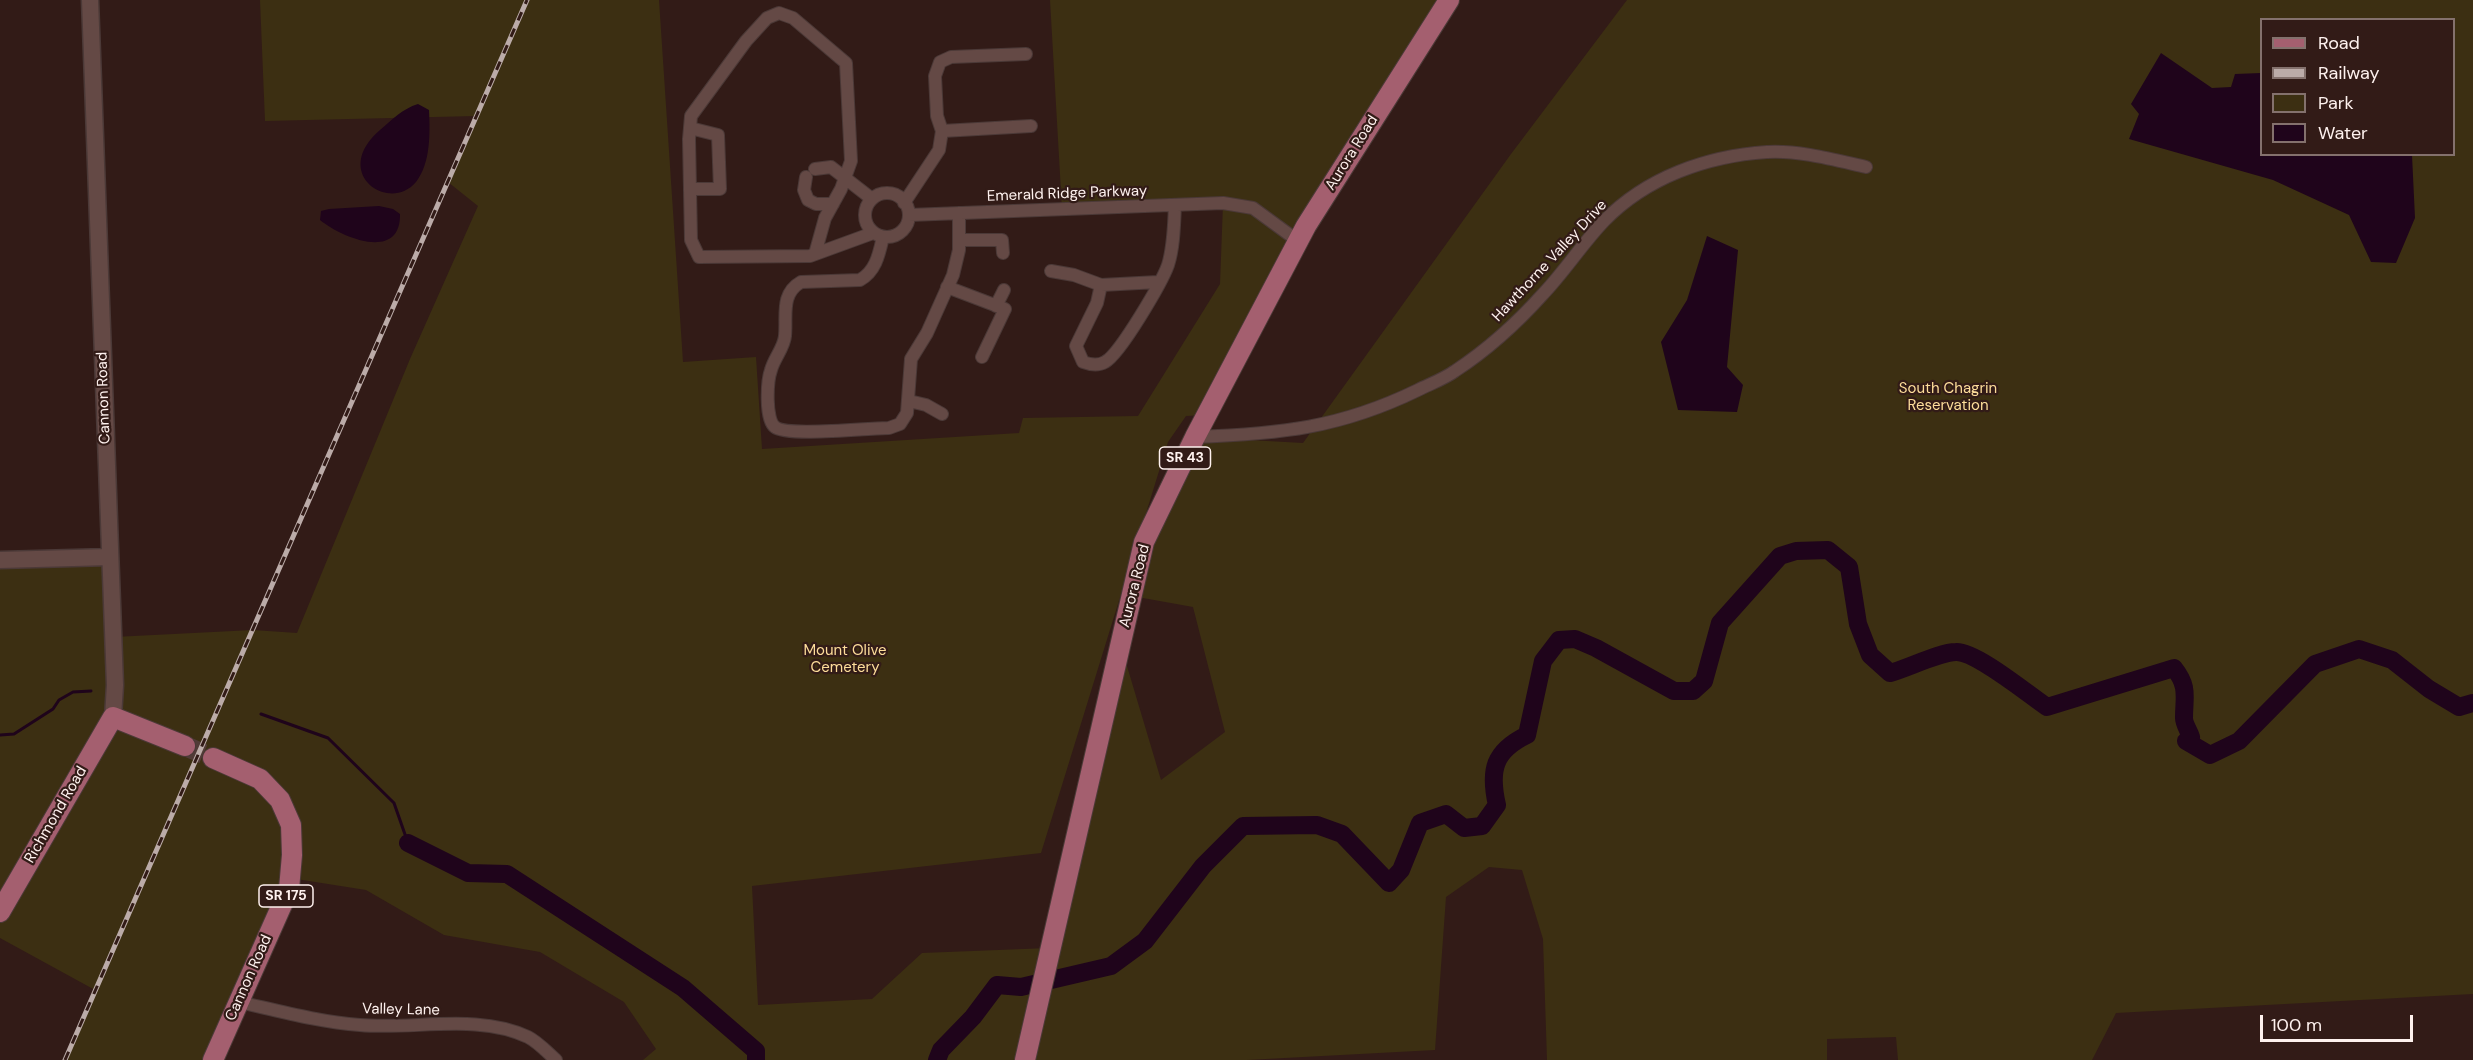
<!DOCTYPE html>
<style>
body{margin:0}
#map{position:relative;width:2473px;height:1060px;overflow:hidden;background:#321b17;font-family:"DM Sans",sans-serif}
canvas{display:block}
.legend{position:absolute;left:2260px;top:18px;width:195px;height:138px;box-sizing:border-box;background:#321b17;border:2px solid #84716d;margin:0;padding:8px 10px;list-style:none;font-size:18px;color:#fef1ee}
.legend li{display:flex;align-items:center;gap:12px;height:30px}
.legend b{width:30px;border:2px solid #84716d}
.scale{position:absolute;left:2260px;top:1015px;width:153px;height:27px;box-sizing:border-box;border:3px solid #fef1ee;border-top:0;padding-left:8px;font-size:18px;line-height:21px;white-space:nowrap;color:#fef1ee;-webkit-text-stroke:4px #321b17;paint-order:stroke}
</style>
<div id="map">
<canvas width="2473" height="1060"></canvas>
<ul class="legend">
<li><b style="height:8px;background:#a45f6f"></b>Road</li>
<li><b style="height:8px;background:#bbaba8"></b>Railway</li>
<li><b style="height:16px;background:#3c2f12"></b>Park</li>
<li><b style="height:16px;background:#1f041b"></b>Water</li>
</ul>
<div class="scale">100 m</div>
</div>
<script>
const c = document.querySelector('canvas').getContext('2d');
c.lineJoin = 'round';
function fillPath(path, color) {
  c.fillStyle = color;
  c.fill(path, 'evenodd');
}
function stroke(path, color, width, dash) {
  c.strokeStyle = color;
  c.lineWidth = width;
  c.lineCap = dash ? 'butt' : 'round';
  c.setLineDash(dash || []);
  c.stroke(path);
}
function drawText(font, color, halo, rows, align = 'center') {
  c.font = font + ' "DM Sans",sans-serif';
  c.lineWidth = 4.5;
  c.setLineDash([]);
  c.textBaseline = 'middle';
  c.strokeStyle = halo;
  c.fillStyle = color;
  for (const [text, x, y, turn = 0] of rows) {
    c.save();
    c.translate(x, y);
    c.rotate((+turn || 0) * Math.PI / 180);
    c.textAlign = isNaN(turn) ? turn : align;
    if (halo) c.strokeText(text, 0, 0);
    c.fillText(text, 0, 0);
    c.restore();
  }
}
fillPath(new Path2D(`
 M260 0H659L683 362 756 357 762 449 1019 433 1023 418 1138 416 1220 284 1223 204 1062 209 1050 0H1449L1206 415 1186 416 1168 442 1041 853 752 886 758 1005 872 999 922 953 1049 948 1121 646 1161 780 1225 732 1193 607 1132 596 1195 437 1303 443 1511 154 1627 0H2473V994L2116 1013 2092 1060H1898L1896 1037 1827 1039V1060H1547L1543 939 1522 870 1489 867 1446 897 1435 1050 1247 1060H643L656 1049 624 1002 540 952 444 935 366 890 290 878 213 1060H65L95 990 0 938V560L110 557 114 637 253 630 297 633 410 359 478 206 448 182 476 116 265 121ZM2262 20H2454V154H2262Z`), '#3c2f12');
fillPath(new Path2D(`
 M2161 53 2212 88 2231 87 2235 74 2261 73 2262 154 2412 155 2415 218 2396 263 2371 262 2349 215 2273 180 2129 139 2139 114 2131 104Z
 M418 104 429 110C430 132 431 163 416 182 389 214 330 173 380 130 393 119 402 109 418 104Z
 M379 206 393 209 400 214C401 262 342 238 320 220L321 211 329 209Z
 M1707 236 1738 250 1727 367 1743 385 1737 412 1678 410 1661 342 1687 300Z`), '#1f041b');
stroke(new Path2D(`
 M261 714 328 738 394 803 408 843
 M0 735 14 734 53 709 59 700 73 692 91 691`), '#1f041b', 3);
stroke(new Path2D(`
 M408 843 468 873 507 874 683 988 756 1051V1060
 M937 1060 941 1050 973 1017 997 985 1021 987 1111 966 1145 941 1203 866 1243 826 1317 825 1342 834 1389 883 1401 870 1420 823 1446 814 1464 828 1482 826 1497 805C1489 770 1494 751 1527 735L1543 661 1559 640 1575 639 1596 648 1674 691H1693L1704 681 1720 623 1780 556 1796 551 1828 550 1849 567 1858 624 1870 655 1890 673C1908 668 1940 652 1956 652 1976 651 2029 695 2047 707L2174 668C2189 687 2184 696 2184 718 2184 724 2189 731 2191 737L2186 741 2210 755 2239 741 2315 664 2359 649 2392 660 2429 689 2459 707 2473 703`), '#1f041b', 18);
stroke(new Path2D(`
 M185 746 213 758`), '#513b37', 20, [20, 10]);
const street = new Path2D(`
 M690 128 718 135 720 189H690
 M942 131 1031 126
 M815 169 831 167 872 199
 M806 177 804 190 808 200 816 204H833
 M865 215a22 22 0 1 1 44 0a22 22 0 1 1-44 0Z
 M904 203 939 150 942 131 937 116 935 76 940 62 951 57 1026 54
 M909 215 1223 203 1253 208 1298 241
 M883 237C879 254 876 271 860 280L801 282C780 294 787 316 785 336 784 348 774 358 771 370 767 381 765 420 775 427 787 437 869 428 889 428L900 424 907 413 911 359 927 333 953 275 959 250V213
 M959 240H1002L1003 253
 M815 254 825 218 841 189 851 161 846 63 793 18 779 13 767 18 746 41 691 116 689 139 691 240 699 257 810 256 873 233
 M1051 271 1074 275 1101 285 1158 282
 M1101 285 1097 303 1076 346 1083 362C1091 365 1098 366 1105 362 1120 354 1162 282 1168 265 1174 246 1174 224 1175 205
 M947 287 1005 309 982 357
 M996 306 1004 290
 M909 401 926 405 942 414
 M1195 437C1280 434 1340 428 1418 390 1430 384 1444 379 1455 371 1487 350 1517 323 1543 294 1565 271 1582 244 1604 221 1647 177 1707 156 1767 152 1799 150 1835 160 1866 167
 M239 1002C279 1011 319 1022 360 1025 414 1030 478 1013 528 1037 538 1042 548 1053 556 1060`);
const secondary = new Path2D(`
 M90 0 115 685 113 717
 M0 560 110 557`);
const primary = new Path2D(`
 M0 912 113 717 185 746
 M213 1060 289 889 292 855 291 825 280 800 260 779 213 758
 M1025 1060 1144 542 1195 437 1306 226 1449 0`);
stroke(street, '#4b3937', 14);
stroke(secondary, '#4b3937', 19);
stroke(primary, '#4b3937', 22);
stroke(street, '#644945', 12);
stroke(secondary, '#644945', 16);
stroke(primary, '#a45f6f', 20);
const rail = new Path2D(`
 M65 1060 527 0`);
stroke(rail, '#bbaba8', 5);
stroke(rail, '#321b17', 3, [9]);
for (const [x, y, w] of [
 [1185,458,51],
 [286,896,54]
]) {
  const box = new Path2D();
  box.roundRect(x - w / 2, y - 11, w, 22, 4.5);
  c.fillStyle = '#321b17';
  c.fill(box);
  stroke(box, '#fef1ee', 1.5);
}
drawText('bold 14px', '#fef1ee', null, [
 ["SR 43",1185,458],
 ["SR 175",286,896]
]);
drawText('15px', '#fef1ee', '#321b17', [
 ["Aurora Road",1352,153,-58],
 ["Emerald Ridge Parkway",1067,194,-2],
 ["Hawthorne Valley Drive",1550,261,-47],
 ["Cannon Road",104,398,-92],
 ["Aurora Road",1135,586,-76],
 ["Richmond Road",56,815,-60],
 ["Cannon Road",249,978,-66],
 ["Valley Lane",401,1010,1]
]);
drawText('15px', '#fddd9a', '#321b17', [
 ["South Chagrin",1948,389],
 ["Reservation",1948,406],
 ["Mount Olive",845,651],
 ["Cemetery",845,668]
]);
</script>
